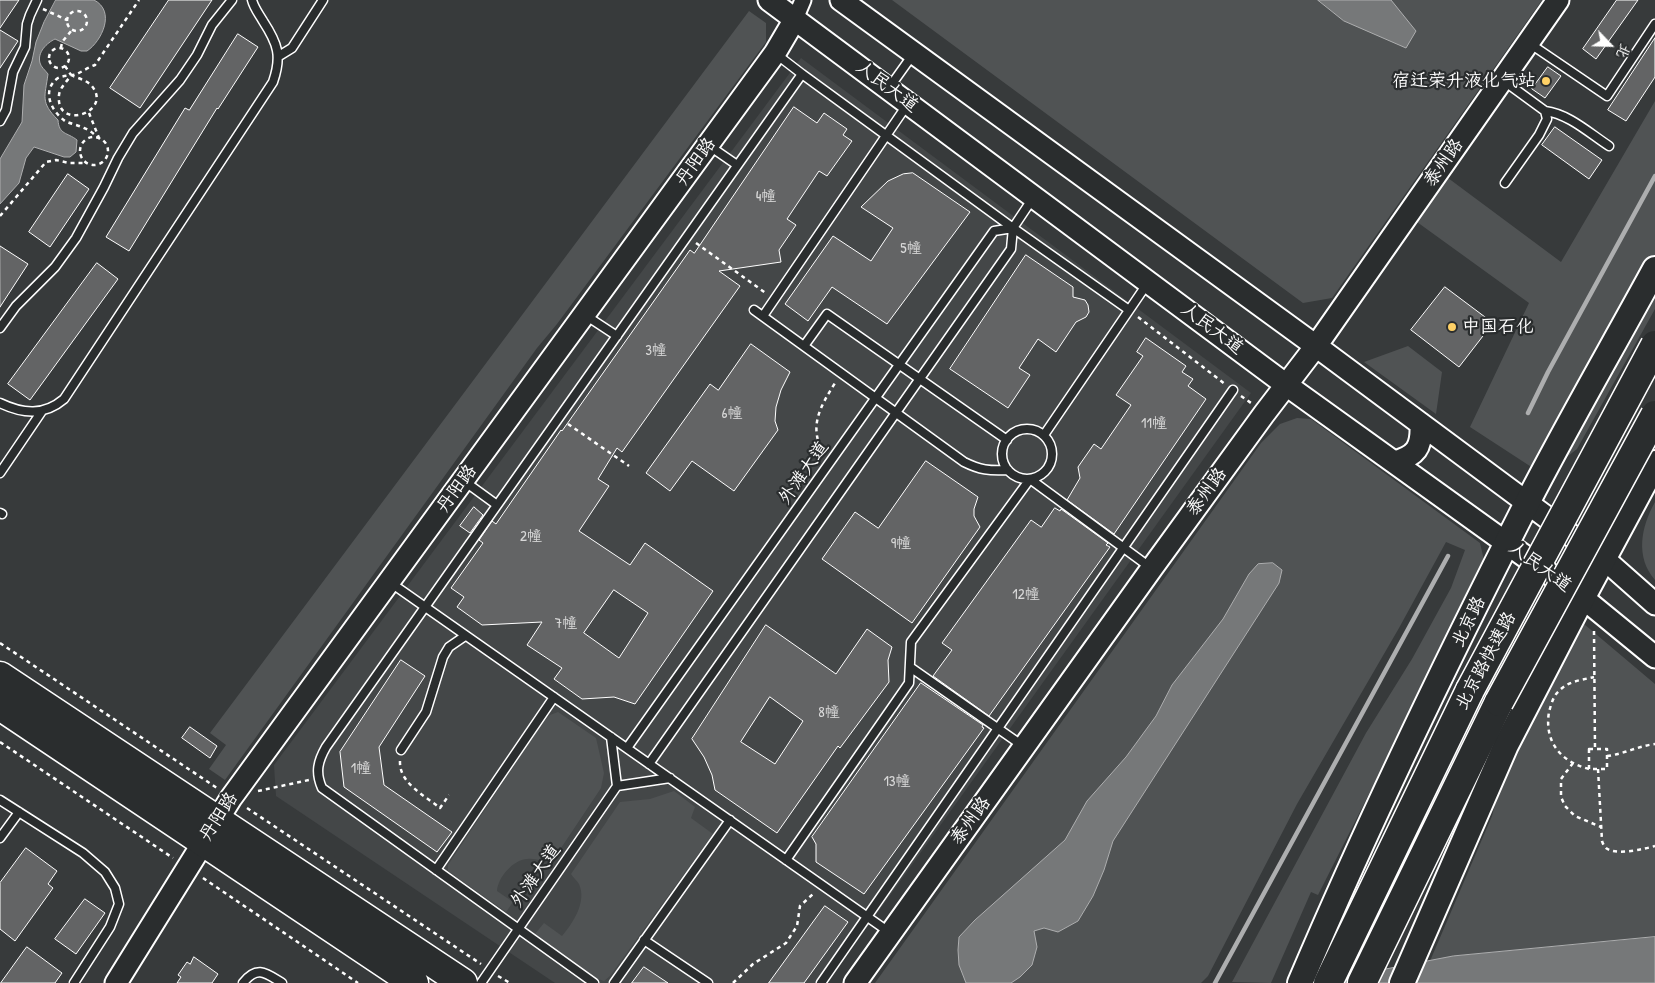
<!DOCTYPE html>
<meta charset="utf-8">
<style>
body{margin:0}
#map{position:relative;width:1655px;height:983px;overflow:hidden;background:#373a3b;font-family:"Patrick Hand","LXGW WenKai TC",sans-serif}
canvas{display:block}
.north{position:absolute;left:1585px;top:20px;width:50px;height:50px;-webkit-text-stroke:4px #2a2d2e;paint-order:stroke;rotate:114deg;font-size:14px;font-weight:700;line-height:20px;text-align:center;color:#fff}
.north::after{content:'';display:block;margin:auto;width:18px;height:22px;background:#fff;clip-path:polygon(50% 0,100% 100%,50% 72%,0 100%)}
</style>
<div id="map">
<canvas width="1655" height="983"></canvas>
<div class="north">北</div>
</div>
<script>
const c = document.querySelector('canvas').getContext('2d');
c.lineJoin = 'round';
function fillPath(path, color) {
  c.fillStyle = color;
  c.fill(path, 'evenodd');
}
function stroke(path, color, width, dash) {
  c.strokeStyle = color;
  c.lineWidth = width;
  c.lineCap = dash ? 'butt' : 'round';
  c.setLineDash(dash || []);
  c.stroke(path);
}
function drawText(font, color, halo, rows, align = 'center') {
  c.font = font + ' "Patrick Hand","LXGW WenKai TC",sans-serif';
  c.lineWidth = 4.5;
  c.setLineDash([]);
  c.textBaseline = 'middle';
  c.strokeStyle = halo;
  c.fillStyle = color;
  for (const [text, x, y, turn = 0] of rows) {
    c.save();
    c.translate(x, y);
    c.rotate((+turn || 0) * Math.PI / 180);
    c.textAlign = isNaN(turn) ? turn : align;
    if (halo) c.strokeText(text, 0, 0);
    c.fillText(text, 0, 0);
    c.restore();
  }
}
fillPath(new Path2D(`
 M801 58 1251 393 827 983H555L276 796 274 765Z`), '#444748');
fillPath(new Path2D(`
 M892 0H1542L1332 298 1303 303Z
 M749 11 766 23V42L557 324 537 348 225 780 209 769 226 745 210 733Z
 M1655 101V309L1577 449 1554 467 1536 470 1470 427 1529 303 1417 222 1448 178 1561 262Z
 M1408 346 1442 372 1436 414 1364 362Z
 M1297 418 1311 419 1480 543 1487 573 1424 709 1370 792 1318 895 1311 892 1271 983 1232 982 1366 733 1412 659 1451 588 1465 550 1446 542 1399 628 1297 804 1208 976 1201 983H875L1261 443 1280 424Z
 M1655 502V580C1635 557 1641 527 1655 502Z
 M1584 624 1655 684V937L1453 956 1430 961 1492 816 1500 786 1515 746 1566 648Z
 M558 712 596 738 604 773 601 788 551 863C543 861 535 858 527 859 513 860 498 877 497 891L513 902 506 912 448 871V865L543 722 550 715Z
 M674 791 695 807 691 818 713 834 610 976 604 981 595 978 535 934 544 923 562 936C573 923 587 902 579 884 577 881 573 877 571 874L620 802 650 799Z`), '#505354');
const water = new Path2D(`
 M56 0H94C116 11 102 41 87 51H81L55 39C47 43 37 52 40 63 41 67 45 70 48 74 45 97 40 102 58 120 59 135 67 132 77 140L76 152 70 157H64L34 147 26 158 19 183 0 204V159L22 122 24 85 32 61 36 42 44 22Z
 M1318 0H1391L1416 31 1406 48 1344 21Z
 M1273 563 1282 570 1279 583 1113 841 1104 870 1093 896 1078 921 1058 932 1044 928 1034 931 1037 947 1032 965 1020 977 1011 983H966L959 965 958 950 959 937 975 920 1065 840 1087 801 1126 757 1156 716 1172 685 1223 619 1249 574 1258 564Z
 M1655 937V983H1313L1453 956Z`);
fillPath(water, '#767879');
stroke(water, '#adaeaf', 1);
stroke(new Path2D(`
 M1528 413 1548 372 1655 176
 M1215 983 1448 556`), '#adaeaf', 4.5);
const building = new Path2D(`
 M0 0H19L0 28Z
 M169 0H212L140 108 110 88Z
 M1617 0H1638L1596 59 1583 49Z
 M0 30 18 41 0 68Z
 M238 34 258 47 218 109 217 108 129 251 106 237 185 108 189 110Z
 M1655 38V77L1626 121 1608 110Z
 M1548 67 1561 76 1545 98 1532 89Z
 M794 107 817 123 824 113 847 129 843 135 852 141 827 176 819 171 787 219 796 225 779 250 781 262 719 271 740 286 622 452 617 448 598 479 609 486 579 531 630 565 645 543 713 591 635 704 614 697 582 699 554 679 562 668 527 645 542 622 482 625 457 607 464 597 451 588 483 543 479 540 492 521 496 524 561 430 562 431 690 250 694 253ZM614 590 648 613 619 658 584 633Z
 M1555 127 1602 160 1589 179 1542 145Z
 M913 173 970 212 887 324 832 287 808 321 785 304 833 236 871 261 893 228 861 207 888 181 903 174Z
 M68 174 89 189 50 247 29 232Z
 M0 246 28 264 0 307Z
 M1026 255 1073 287V297L1085 300 1088 305 1089 312 1086 317 1076 322 1056 352 1038 339 1019 368 1030 375 1008 408 950 369Z
 M97 263 118 279 30 400 8 384Z
 M1445 287 1493 323 1459 367 1411 330Z
 M1146 338 1186 366 1182 372 1193 379 1188 386 1206 399 1114 534 1067 500 1080 478 1078 467 1094 444 1101 449 1131 405 1116 395 1143 356 1137 352Z
 M751 344 790 372 781 390 776 407 775 421 778 430 734 491 692 461 670 491 646 473 710 384 718 390Z
 M926 461 978 497 974 509V516L980 527 912 623 822 559 855 512 878 528Z
 M474 507 483 515 470 533 460 526Z
 M1055 508 1060 511 1061 509 1108 543 1106 545 1110 547 989 716 933 676 952 650 942 643 1031 520 1041 527Z
 M766 625 836 674 867 629 892 647 888 660 889 682 840 748 838 746 777 833 715 790 712 775 704 757 692 739ZM770 697 803 721 775 764 741 742Z
 M401 660 425 676 379 747 384 785 452 832 437 852 344 787 340 752Z
 M921 683 983 725 982 727 984 728 864 894 816 862V844L812 837Z
 M190 727 217 746 210 758 182 738Z
 M26 848 57 871 48 884 53 888 15 941 0 929V883Z
 M85 899 105 913 76 954 55 939Z
 M825 906 848 922 804 983H769Z
 M27 947 62 973 55 983H1Z
 M194 957 218 974 212 983H177L181 977 178 975 187 962 190 964Z
 M644 967 668 983H632Z`);
fillPath(building, '#636465');
stroke(building, '#fff', 1);
const lane = new Path2D(`
 M1529 43 1607 96 1655 24
 M776 54 802 74
 M279 56 292 48 323 0
 M1504 81 1545 111 1547 119 1539 135 1505 183
 M889 88 914 53
 M1545 111C1569 114 1589 133 1609 146
 M0 121 6 110 13 72 25 47 27 24 30 15 37 0
 M708 145 737 165
 M754 310 964 462C980 470 989 471 1008 470
 M585 315 617 336
 M763 316 907 105
 M0 328 16 306 55 267 76 238 104 187 118 158 133 133 180 80 197 55 212 25 232 0
 M804 346 827 314 1007 440
 M0 403C23 414 44 416 64 399L273 82C282 56 278 44 263 21 259 14 254 8 252 0
 M1002 454a25 25 0 1 1 50 0a25 25 0 1 1-50 0Z
 M1044 435 1147 284
 M0 473 42 411
 M464 481 497 505
 M0 513 2 514
 M391 583 889 932
 M910 667 1023 746
 M611 737 617 786 670 778
 M627 748 994 231 1013 228
 M401 750 426 712 443 657 449 647 465 636
 M649 764 1011 249 1013 228 1033 198
 M0 800 83 853 105 872 115 888 119 904 110 927 74 983
 M0 838 19 812
 M786 860 909 683 911 642 1030 479 1151 568
 M436 870 554 697
 M644 940 708 983
 M243 983C257 965 266 973 282 983
 M481 983 617 786
 M594 983 322 788C315 772 318 761 326 747L802 74 1013 228 1129 310
 M614 983 730 820
 M821 983 1233 390`);
const street = new Path2D(`
 M795 19 803 0`);
const secondary = new Path2D(`
 M769 0 1285 384 1583 598 1655 657
 M841 0 1316 346 1611 565 1655 604
 M1394 462C1416 456 1422 448 1421 424
 M116 983 231 798 775 53 795 19
 M855 983 1152 568 1264 414 1316 346 1558 0`);
const primary = new Path2D(`
 M1300 983C1369 821 1446 662 1526 505 1567 425 1612 348 1655 269
 M1402 983 1506 745 1577 608 1655 463`);
const highway = new Path2D(`
 M0 676 463 983
 M0 706 414 983
 M1328 983 1470 690
 M1362 983 1499 702`);
stroke(lane, '#fff', 11);
stroke(street, '#fff', 19);
stroke(secondary, '#fff', 25);
stroke(primary, '#fff', 28);
stroke(highway, '#fff', 31);
stroke(new Path2D(`
 M43 9 67 20
 M67 21a10 10 0 1 1 20 0a10 10 0 1 1-20 0Z
 M61 48 62 42 72 30
 M49 58a10 10 0 1 1 20 0a10 10 0 1 1-20 0Z
 M65 66 71 75
 M71 75C77 78 86 80 91 85 115 112 55 132 59 95 60 87 67 82 71 75Z
 M89 113 99 138
 M80 151a14 14 0 1 1 28 0a14 14 0 1 1-28 0Z
 M100 139C95 135 90 130 84 128 78 125 71 124 65 121 51 111 41 90 58 78 64 75 71 76 77 74 83 71 89 67 95 65L139 0
 M0 216 46 162 56 160 69 163H86
 M696 243 767 294
 M1138 317 1225 384
 M1241 396 1251 403
 M568 424 629 466
 M824 454C808 427 820 407 835 383
 M1594 631 1595 749
 M0 643 217 788
 M0 742 173 858
 M1589 749H1607V769H1589Z
 M1607 756C1624 754 1638 746 1655 744
 M400 761C399 783 424 795 440 808L449 795
 M1573 763 1561 779V797L1565 806 1575 816 1601 827
 M1589 769C1561 762 1544 742 1549 712 1551 705 1553 696 1559 691 1568 681 1582 680 1594 677
 M1598 769 1602 841C1603 844 1604 846 1606 848 1616 856 1644 849 1655 846
 M258 791 309 780
 M247 808 481 964
 M203 878 358 983
 M498 976 510 983
 M733 983 753 964 786 943 797 926 800 906 814 893`), '#fff', 2.5, [4, 4]);
stroke(lane, '#2a2d2e', 8);
stroke(street, '#2a2d2e', 15);
stroke(secondary, '#2a2d2e', 21);
stroke(primary, '#2a2d2e', 24);
stroke(highway, '#2a2d2e', 28);
const highwayBridge = new Path2D(`
 M1470 690 1655 345
 M1499 702 1655 415`);
stroke(highwayBridge, '#fff', 31, []);
stroke(highwayBridge, '#2a2d2e', 28);
for (const [x, y, r, color] of [
 [1546,81,5,"#ffd166"],
 [1452,327,5,"#ffd166"]
]) {
  const dot = new Path2D();
  dot.arc(x, y, r, 0, 2 * Math.PI);
  c.fillStyle = color;
  c.fill(dot);
  stroke(dot, '#2a2d2e', 2);
}
drawText('15px', '#d8d8d8', null, [
 ["4幢",766,197],
 ["5幢",911,249],
 ["3幢",656,351],
 ["6幢",732,414],
 ["11幢",1154,424],
 ["2幢",531,537],
 ["9幢",901,544],
 ["12幢",1026,595],
 ["7幢",566,624],
 ["8幢",829,713],
 ["1幢",361,769],
 ["13幢",897,782]
]);
drawText('18px', '#fff', '#2a2d2e', [
 ["宿迁荣升液化气站",1536,81],
 ["中国石化",1462,327,"left"]
], 'right');
drawText('18px', '#fff', '#2a2d2e', [
 ["人民大道",887,87,37],
 ["丹阳路",696,162,-54],
 ["泰州路",1444,163,-55],
 ["人民大道",1212,329,37],
 ["外滩大道",804,473,-55],
 ["丹阳路",457,489,-54],
 ["泰州路",1207,492,-54],
 ["人民大道",1540,567,36],
 ["北京路",1469,622,-64],
 ["北京路快速路",1486,661,-62],
 ["丹阳路",219,817,-57],
 ["泰州路",971,821,-54],
 ["外滩大道",536,876,-55]
]);
</script>
